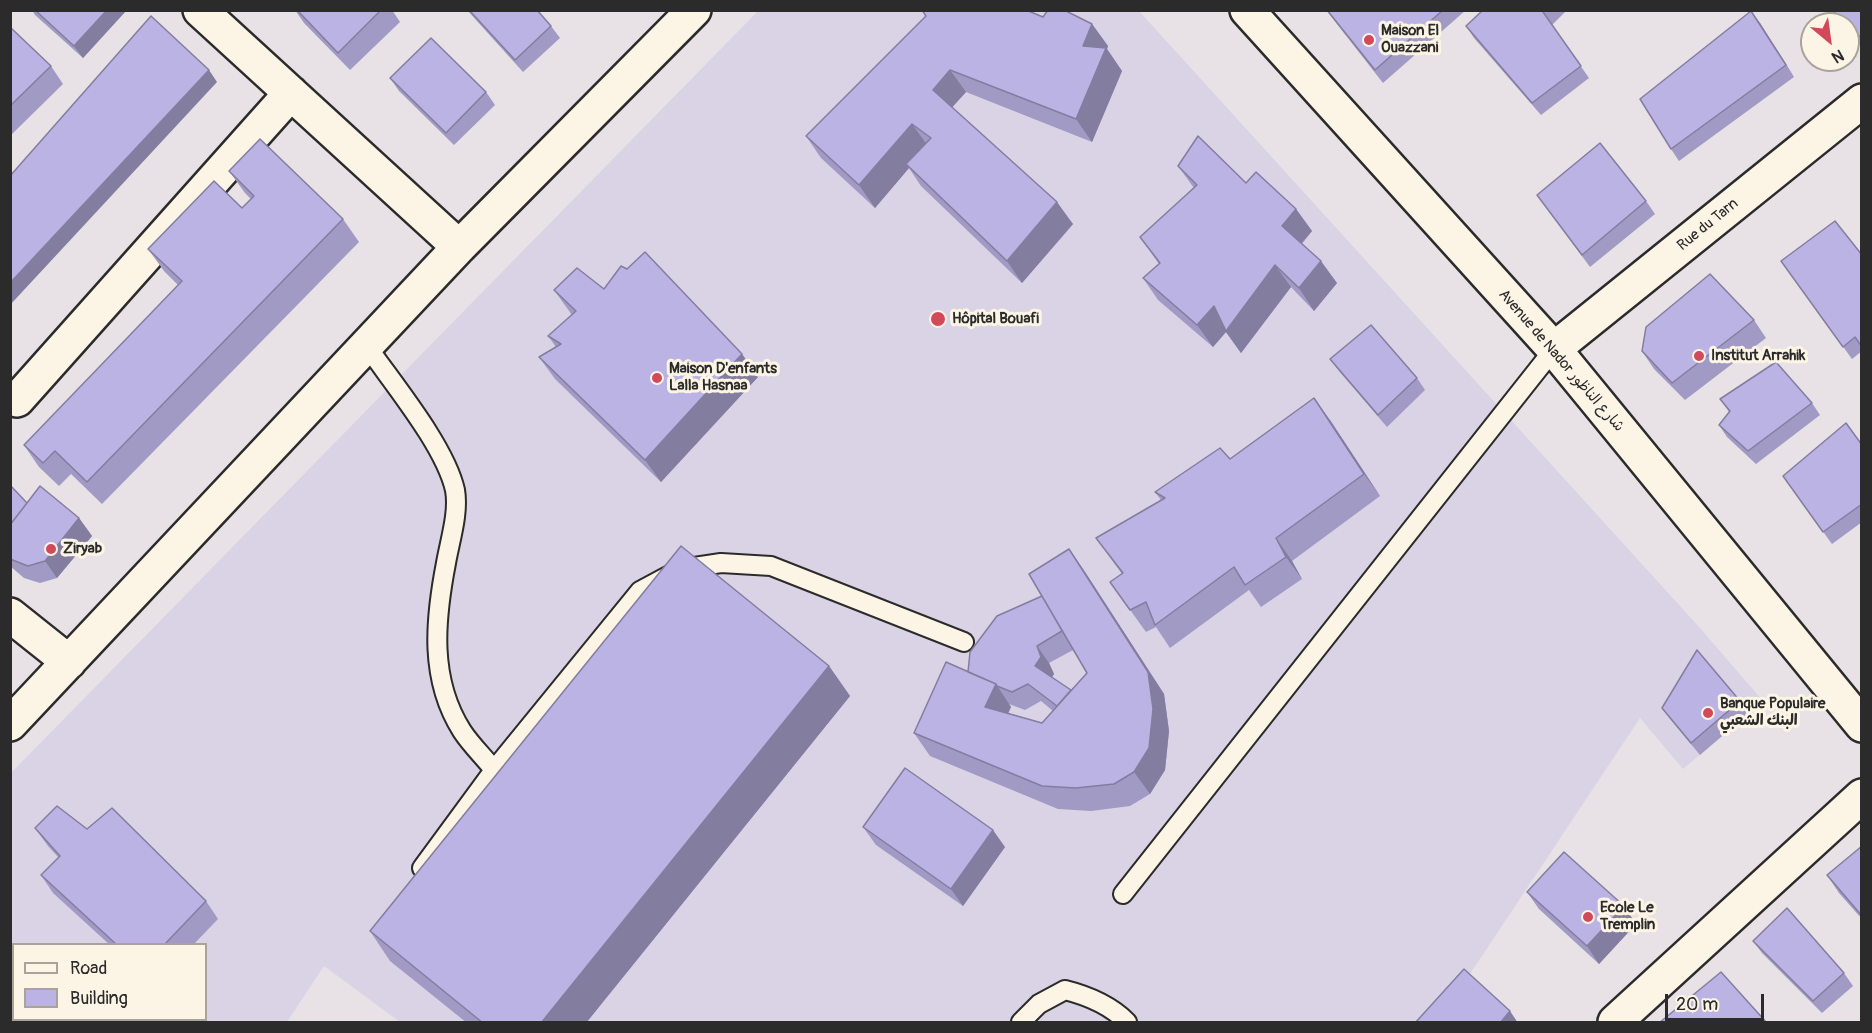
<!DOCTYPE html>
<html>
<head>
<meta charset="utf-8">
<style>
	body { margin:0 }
	#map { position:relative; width:1872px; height:1033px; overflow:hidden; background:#e8e1e5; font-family:Pangolin,sans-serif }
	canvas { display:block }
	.frame { position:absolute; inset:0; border:12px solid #2b2b2b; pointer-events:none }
	.legend { position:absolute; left:12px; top:943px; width:195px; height:78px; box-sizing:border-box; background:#fcf5e5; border:2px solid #a8a49b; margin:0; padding:8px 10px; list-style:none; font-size:18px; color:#2b2b2b }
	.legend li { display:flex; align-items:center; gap:12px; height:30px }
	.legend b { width:30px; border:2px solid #a8a49b }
	.north { position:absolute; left:1800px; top:12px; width:60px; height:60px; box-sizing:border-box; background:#fcf5e5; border:2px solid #a8a49b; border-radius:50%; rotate:151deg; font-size:16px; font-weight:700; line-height:24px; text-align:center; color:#2b2b2b }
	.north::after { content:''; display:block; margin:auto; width:21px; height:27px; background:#d1495b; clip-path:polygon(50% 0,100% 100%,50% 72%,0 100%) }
	.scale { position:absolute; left:1665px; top:994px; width:99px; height:27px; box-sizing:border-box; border:3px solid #2b2b2b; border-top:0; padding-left:8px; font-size:18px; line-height:21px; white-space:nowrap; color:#2b2b2b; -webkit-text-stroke:4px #fcf5e5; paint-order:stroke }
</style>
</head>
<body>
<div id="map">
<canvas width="1872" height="1033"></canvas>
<div class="frame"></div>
<ul class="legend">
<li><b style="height:8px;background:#fcf5e5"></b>Road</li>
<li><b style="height:16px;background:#bbb3e4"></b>Building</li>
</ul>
<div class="north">N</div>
<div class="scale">20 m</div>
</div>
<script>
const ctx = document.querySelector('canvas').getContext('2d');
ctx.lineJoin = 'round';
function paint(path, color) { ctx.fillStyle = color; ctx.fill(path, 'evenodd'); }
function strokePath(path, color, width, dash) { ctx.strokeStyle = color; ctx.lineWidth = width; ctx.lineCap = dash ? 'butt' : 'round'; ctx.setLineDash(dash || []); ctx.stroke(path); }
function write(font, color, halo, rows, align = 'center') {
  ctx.font = font + ' Pangolin,"Playpen Sans Arabic",sans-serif'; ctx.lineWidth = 6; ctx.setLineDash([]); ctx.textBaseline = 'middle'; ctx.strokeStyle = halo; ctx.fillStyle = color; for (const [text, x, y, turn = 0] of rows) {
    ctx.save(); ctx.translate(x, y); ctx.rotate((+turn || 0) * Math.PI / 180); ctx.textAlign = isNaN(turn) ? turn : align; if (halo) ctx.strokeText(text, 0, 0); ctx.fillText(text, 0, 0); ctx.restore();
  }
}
const built = new Path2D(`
	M759,10l380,1 561,617 63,73 -80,68 -43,-51 -202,304h-1038l-76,-56 -37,56h-276l-1,-248zM14,944h192v76h-192z`);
const lane = new Path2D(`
	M367,346c27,39 78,100 88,144 4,23 -5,50 -9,73 -11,57 -17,116 16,168 9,14 22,26 32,39
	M422,868l72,-98 146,-179 41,-22 40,-6 50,3 193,76
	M1123,894l431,-545
	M1021,1022l18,-18 26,-14c24,6 45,15 62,32`);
const street = new Path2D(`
	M200,10l259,237
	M1247,10l307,339 308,376
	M1554,349l308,-248
	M17,400l274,-307
	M10,615l59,47
	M10,724l449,-477 235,-237
	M1615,1022l247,-226`);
const wall = new Path2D(`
	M32,10h92l1,2 -42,46 -48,-43z
	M295,10h97l8,12 -50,48 -46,-47z
	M467,10h70l14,16 9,12 -37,34z
	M1326,10h140l-83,73z
	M1483,10h84l-15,15 37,53 -48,37 -67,-77 -8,-12z
	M1831,10h31v37l-14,-16v-7h-6z
	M1043,17l49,7 16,22 -1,3 15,22 -30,71 -126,-50 -14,15 121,117 -51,59 -101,-97 -12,-18 -34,40 -54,-50 -15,-22z
	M1760,23l34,54 -115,84 -8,-12z
	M10,27l41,39 12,18 -53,52z
	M390,78l96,14 9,13 -41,40 -55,-54z
	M1178,166l68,17 50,26 16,22 -10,13 35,39 -23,28 -23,-24 -50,66 -15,-21 -13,15 -55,-47 -15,-22 16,-14 -19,-27 54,-49z
	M229,171l114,48 16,23 -257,262 -31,-30 -12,12 -20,-19 -15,-22 154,-160 -14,-14 -16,-22 94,-41 9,-9 -6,-6z
	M1537,195l109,6 9,13 -65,53z
	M1862,255v96l-10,8 -71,-98z
	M604,289l138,65 16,23 -97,105 -106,-103 -16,-22 17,-10 -8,-11 24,-21 -18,-25z
	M1754,320l12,18 -81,62 -31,-31 -12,-18z
	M1330,359l87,19 8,12 -38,37 -48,-56z
	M1720,399l92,4 8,12 -64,49 -29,-27 -8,-12 10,-13z
	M1330,420l50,76 -88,65 10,18 -41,28 -12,-17 -79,58 -14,-21 -10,5 -36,-50 12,-8 -26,-36 65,-38 -6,-8 75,-33z
	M1862,445v77l-30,22 -49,-68z
	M10,485l17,18 52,15 13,18 -35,42 -17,5 -16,-5 -14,-12z
	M1069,549l16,23 79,122 5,37 -4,39 -15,24 -20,12 -39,5 -33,-2 -128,-53 -16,-23 54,-61 74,-76zM1073,650l14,23 -16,17 -19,-13 2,-3 -5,-11zM1041,701l12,10 -11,12 -34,-10 3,-6 -2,-3 16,6z
	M829,666l21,30 -264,327h-119l-77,-62 -20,-30z
	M1740,701l9,12 -49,42 -29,-35 -9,-12z
	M863,827l142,20 -42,59 -87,-61z
	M35,828l52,1 119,72 12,18 -25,26h-83l-57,-52 -12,-18 18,-17 -11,-12z
	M1862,846v73l-23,-26 -12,-18z
	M1527,892l109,32 -37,40 -60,-55z
	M1753,941l91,32 9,13 -31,27 -60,-60z`);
const shadedWall = new Path2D(`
	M107,10h17l1,2 -42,46 -9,-12z
	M1751,11l9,12 34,54 -8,-12z
	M1092,24l16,22 -1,3 15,22 -30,71 -16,-23 7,-73z
	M209,70l8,12 -207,223v-22z
	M950,70l16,22 -18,20 -15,-22z
	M912,124l16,22 -22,18 3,4 -34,40 -16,-23z
	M1057,202l16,22 -51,59 -15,-22z
	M1296,209l16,22 -15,17 -15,-22z
	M1321,261l16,22 -23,28 -15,-23z
	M1275,265l16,22 -50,66 -15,-21 -13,15 -16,-22 17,-19z
	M742,354l16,23 -97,105 -16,-22z
	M1314,398l16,22 50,76 -16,-22z
	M79,518l13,18 -35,42 -12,-17z
	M1276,538l16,23 10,18 -16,-22z
	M1069,549l16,23 79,122 5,37 -4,39 -15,24 -16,-22z
	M1037,646l12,17 5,11 -6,9 -13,-17z
	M829,666l21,30 -264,327h-45z
	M996,684l15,23 -10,22 -16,-22z
	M993,830l12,17 -42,59 -12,-17z
	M1624,906l12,18 -37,40 -12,-18z
	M1510,1011l8,12h-18z`);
const building = new Path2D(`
	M35,10h72l-33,36z
	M297,10h84l-43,43z
	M469,10h68l14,16 -36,34z
	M922,10h104l17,7 5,-7h16l28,14 -9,22 23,2 -30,71 -126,-49 -17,20 124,112 -50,59 -101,-97 25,-26 -19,-14 -53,61 -53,-49 120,-120z
	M1327,10h116l-68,60z
	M1483,10h62l-2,2 38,54 -49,37 -66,-77z
	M1833,10h29v24l-6,5 -8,-10v-5h-4z
	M1751,11l35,54 -115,84 -31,-50z
	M151,16l58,54 -199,213v-107z
	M10,27l41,39 -41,40z
	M431,38l55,54 -40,41 -56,-55z
	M1198,136l48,47 10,-11 40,37 -14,17 39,35 -22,27 -24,-23 -49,66 -12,-25 -17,19 -54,-47 17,-15 -20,-26 57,-52 -19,-19z
	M260,139l83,80 -256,263 -32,-31 -12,12 -19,-18 158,-164 -34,-32 66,-68 28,27 12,-12 -25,-25z
	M1600,143l46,58 -64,54 -45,-60z
	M1835,221l27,34v92l-7,-10 -12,10 -62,-86z
	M645,252l97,102 -97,106 -106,-103 22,-13 -13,-8 28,-25 -22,-21 23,-22 27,21 17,-23 6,3z
	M1710,274l44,46 -82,63 -30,-32 4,-24z
	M1371,325l46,53 -39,37 -48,-56z
	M1776,362l36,41 -64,48 -29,-26 11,-14 -10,-12z
	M1314,398l50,76 -88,64 10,19 -41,28 -11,-18 -79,58 -9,-23 -16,8 -20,-28 13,-9 -27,-35 69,-40 -10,-6 65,-44 10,11z
	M1846,423l16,22v59l-39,28 -40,-56z
	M10,485l17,18 -17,22z
	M40,486l39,32 -34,43 -17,5 -18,-7v-34z
	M681,546l148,120 -288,357h-58l-113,-92z
	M1069,549l79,123 5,37 -4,39 -15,24 -20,12 -38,4 -34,-2 -128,-53 32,-71 50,22 -11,23 57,16 45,-50 -58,-99z
	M1042,596l20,35 -25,15 4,11 -6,9 36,24 -14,16 -29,-22 -16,8 -15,-6 -1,-2 -28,-12 2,-20 27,-36z
	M1697,650l43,51 -49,42 -29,-35z
	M905,768l88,62 -42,59 -88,-62z
	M57,806l30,23 25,-21 94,93 -42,44h-47l-76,-70 19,-19 -25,-28z
	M1862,846v70l-35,-41z
	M1564,852l60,54 -37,40 -60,-54z
	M1787,908l57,65 -31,28 -60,-60z
	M1464,969l46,42 -10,12h-85z
	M1721,972l46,51h-108z`);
const markers = [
	[1369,40,6,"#d1495b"],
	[938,319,8,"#d1495b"],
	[1699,356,6,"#d1495b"],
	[657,378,6,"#d1495b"],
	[51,549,6,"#d1495b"],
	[1708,713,6,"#d1495b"],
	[1588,917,6,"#d1495b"]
];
const poiNames = [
	["Maison El",1381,31],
	["Ouazzani",1381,48],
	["Hôpital Bouafi",952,319],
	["Institut Arrahik",1711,356],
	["Maison D'enfants",669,369],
	["Lalla Hasnaa",669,386],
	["Ziryab",63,549],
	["Banque Populaire",1720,704],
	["البنك الشعبي",1720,721],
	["Ecole Le",1600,908],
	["Tremplin",1600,925]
];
const streetNames = [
	["Rue du Tarn",1708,225,-39],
	["Avenue de Nador شارع الناظور",1561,361,49]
];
paint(built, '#dad3e5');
strokePath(lane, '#2b2b2b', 22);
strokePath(street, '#2b2b2b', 38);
strokePath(lane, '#fcf5e5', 18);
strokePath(street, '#fcf5e5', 33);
paint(wall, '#a19ac4');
paint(shadedWall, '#837da0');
paint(building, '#bbb3e4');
strokePath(building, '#837da0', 1.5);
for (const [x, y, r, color] of markers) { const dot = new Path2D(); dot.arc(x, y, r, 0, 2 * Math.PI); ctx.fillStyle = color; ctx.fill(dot); strokePath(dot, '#fcf5e5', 2); }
write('bold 15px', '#2b2b2b', '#fcf5e5', poiNames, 'left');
write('15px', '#2b2b2b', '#fcf5e5', streetNames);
</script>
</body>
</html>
